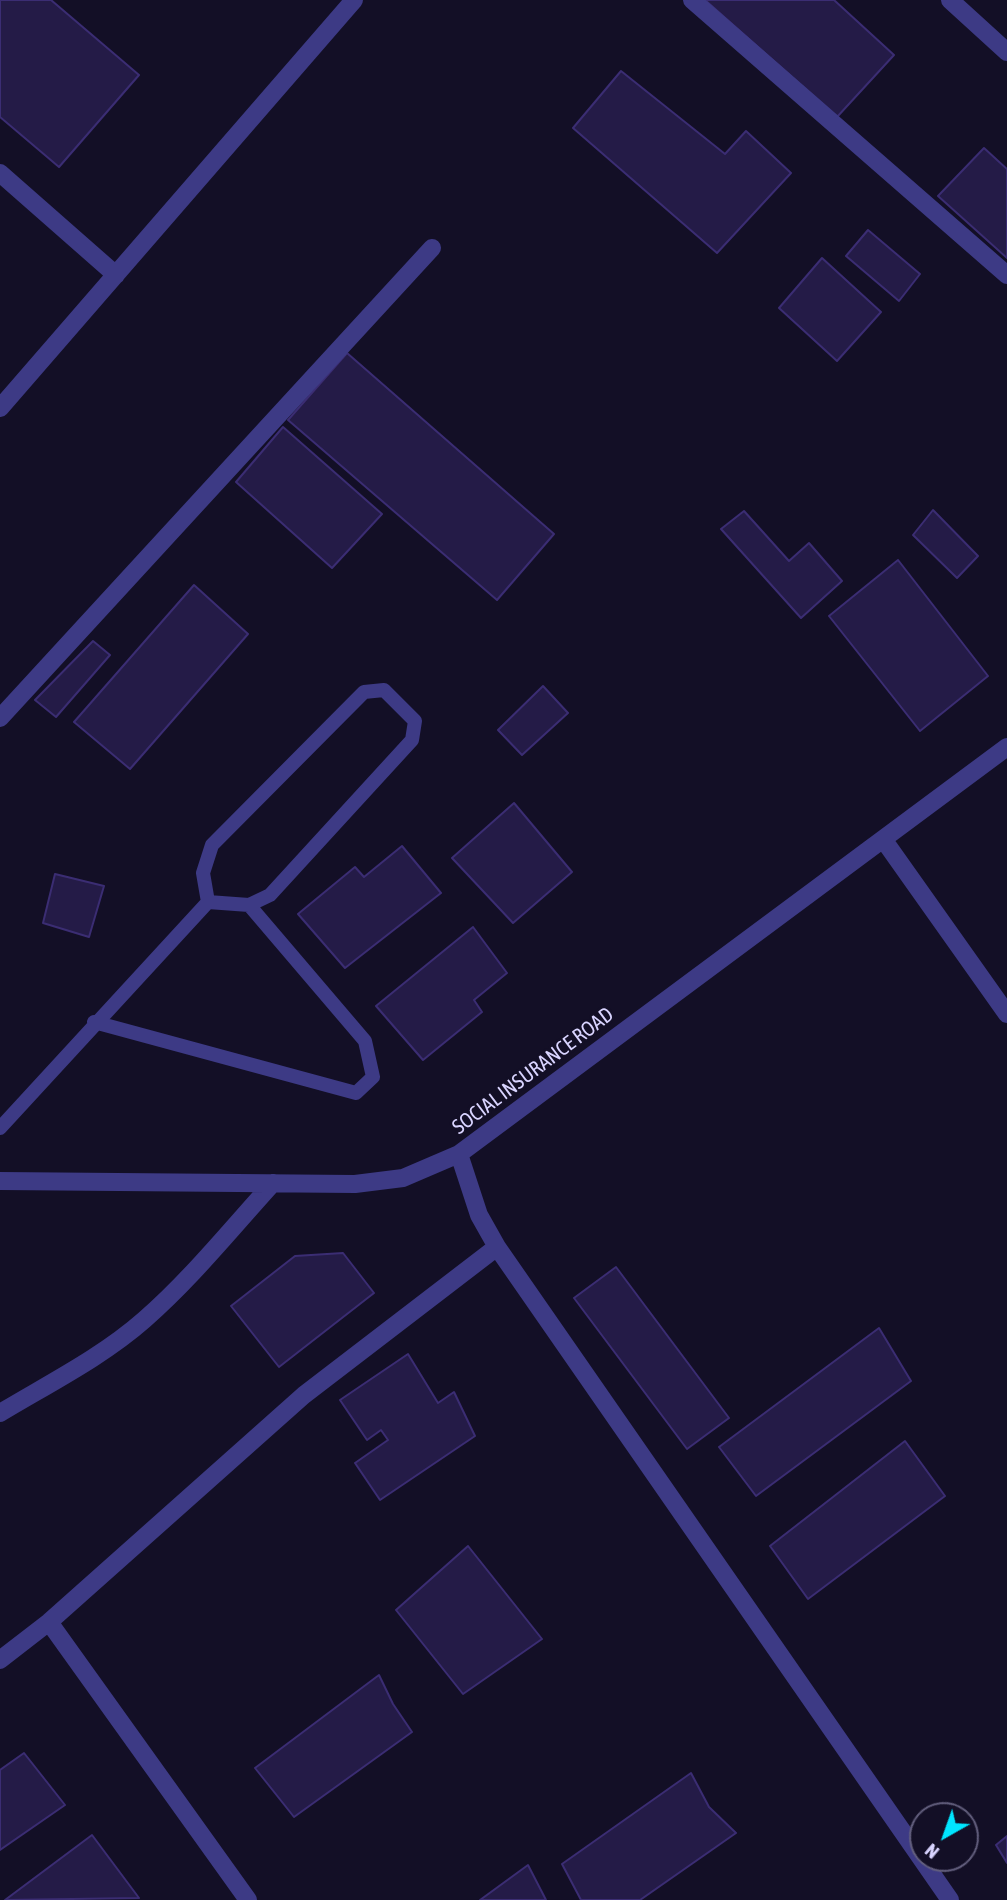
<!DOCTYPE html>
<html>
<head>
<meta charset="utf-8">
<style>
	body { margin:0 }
	#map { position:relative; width:1007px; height:1900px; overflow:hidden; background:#130f26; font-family:"Asap Condensed",sans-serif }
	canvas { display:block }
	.north { position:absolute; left:909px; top:1802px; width:70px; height:70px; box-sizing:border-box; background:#130f26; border:2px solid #625e7d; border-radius:50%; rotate:220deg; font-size:19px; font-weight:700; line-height:28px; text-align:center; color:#d9d4ff }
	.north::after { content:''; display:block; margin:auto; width:24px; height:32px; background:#00e5ff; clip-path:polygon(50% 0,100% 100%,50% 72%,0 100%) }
</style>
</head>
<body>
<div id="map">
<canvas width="1007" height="1900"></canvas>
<div class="north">N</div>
</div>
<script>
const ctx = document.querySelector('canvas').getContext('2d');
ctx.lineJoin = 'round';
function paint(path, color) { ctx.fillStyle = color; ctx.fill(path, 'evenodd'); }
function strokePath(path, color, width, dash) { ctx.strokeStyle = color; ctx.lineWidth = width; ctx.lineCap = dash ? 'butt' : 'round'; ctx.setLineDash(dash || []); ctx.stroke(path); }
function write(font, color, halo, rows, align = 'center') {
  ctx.font = font + ' "Asap Condensed",sans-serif'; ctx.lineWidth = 5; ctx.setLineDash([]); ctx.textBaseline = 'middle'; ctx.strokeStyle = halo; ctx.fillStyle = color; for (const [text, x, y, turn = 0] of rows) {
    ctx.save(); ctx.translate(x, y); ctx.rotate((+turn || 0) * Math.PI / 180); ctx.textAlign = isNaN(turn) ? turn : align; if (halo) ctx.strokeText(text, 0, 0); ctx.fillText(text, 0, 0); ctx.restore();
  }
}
const building = new Path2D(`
	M0,0h51l88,75 -80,92 -59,-50z
	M705,0h129l60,55 -57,62z
	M621,71l104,83 21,-23 45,42 -74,80 -144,-125z
	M984,148l23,21v89l-69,-62z
	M868,230l52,44 -21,27 -53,-45z
	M822,258l59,54 -44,49 -58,-53z
	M347,353l207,181 -57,66 -209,-180z
	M283,427l99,87 -50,54 -96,-86z
	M933,510l45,46 -21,22 -44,-43z
	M744,511l45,50 20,-18 33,38 -41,37 -80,-89z
	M898,560l90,116 -68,55 -91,-115z
	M194,585l54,49 -118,135 -56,-47z
	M93,641l17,14 -54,62 -21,-17z
	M543,686l25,27 -46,42 -24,-25z
	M514,803l58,69 -59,51 -61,-65z
	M402,846l39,47 -96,75 -47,-54 57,-47 9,10z
	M55,874l49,12 -15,51 -46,-14z
	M473,927l34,46 -33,27 8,12 -59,48 -47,-54z
	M343,1253l31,40 -95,74 -48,-61 64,-50z
	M616,1267l113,151 -42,31 -113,-151z
	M879,1328l32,53 -155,115 -37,-49z
	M408,1354l30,49 16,-11 21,44 -95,64 -25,-37 33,-23 -7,-10 -14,10 -27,-40z
	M905,1441l40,55 -137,103 -38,-53z
	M468,1546l74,93 -79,55 -67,-84z
	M379,1675l14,29 19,28 -118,85 -39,-49z
	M24,1753l41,52 -65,45v-80z
	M691,1773l18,34 27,26 -96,67h-59l-19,-36z
	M92,1835l47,63 -134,2z
	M1007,1836v27l-11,-18z
	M528,1865l18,35h-66z`);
const lane = new Path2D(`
	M94,1022l262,71 17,-16 -8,-36 -116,-136
	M0,1128l208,-226 -5,-29 9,-28 152,-153 20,-2 31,31 -3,19 -142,155 -21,10 -41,-3`);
const street = new Path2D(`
	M692,0l315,275
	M950,0l57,52
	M0,173l116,102
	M0,408l354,-408
	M0,718l432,-470
	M883,839l124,175
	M459,1154l20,61 18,32 453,653
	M0,1181l355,3 48,-6 56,-24 548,-407
	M0,1413c48,-29 102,-56 144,-93 47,-41 87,-91 129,-137
	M49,1622l199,278
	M0,1660l49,-38 255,-227 193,-148`);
const streetNames = [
	["SOCIAL INSURANCE ROAD",533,1071,-37]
];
paint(building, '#241b47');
strokePath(building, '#3b2d73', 2);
strokePath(lane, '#3d3a85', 14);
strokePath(street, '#3d3a85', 18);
write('21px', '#d9d4ff', '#130f26', streetNames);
</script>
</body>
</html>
